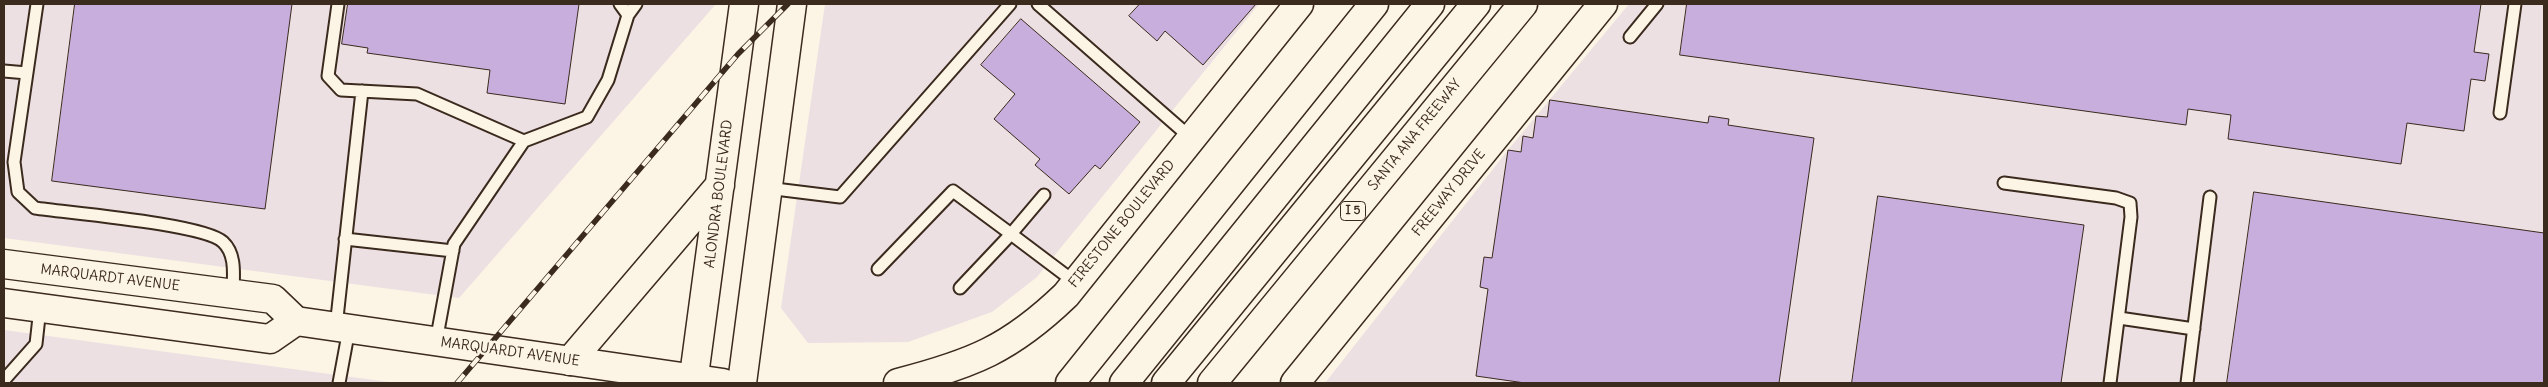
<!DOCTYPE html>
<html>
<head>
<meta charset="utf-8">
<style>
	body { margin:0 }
	#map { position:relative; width:2548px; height:387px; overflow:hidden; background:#fcf5e5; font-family:Delius,sans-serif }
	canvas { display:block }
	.frame { position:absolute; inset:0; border:5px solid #3b2a1e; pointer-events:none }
</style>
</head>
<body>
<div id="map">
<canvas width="2548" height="387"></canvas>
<div class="frame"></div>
</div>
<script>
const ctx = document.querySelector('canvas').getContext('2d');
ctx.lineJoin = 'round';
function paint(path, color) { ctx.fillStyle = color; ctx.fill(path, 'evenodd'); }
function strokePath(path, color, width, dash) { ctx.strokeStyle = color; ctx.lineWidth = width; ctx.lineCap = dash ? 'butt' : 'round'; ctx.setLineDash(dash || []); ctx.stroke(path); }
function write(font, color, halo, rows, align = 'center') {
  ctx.font = font + ' Delius,sans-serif'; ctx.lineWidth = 5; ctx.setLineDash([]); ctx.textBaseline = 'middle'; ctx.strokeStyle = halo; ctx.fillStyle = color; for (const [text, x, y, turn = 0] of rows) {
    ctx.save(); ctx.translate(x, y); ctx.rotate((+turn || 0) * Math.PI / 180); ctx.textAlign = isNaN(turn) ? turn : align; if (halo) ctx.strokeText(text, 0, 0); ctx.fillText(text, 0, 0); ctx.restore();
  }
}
const built = new Path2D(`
	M4,4h712l-257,294 -455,-60z
	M825,4h434l-222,273 -45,35 -84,30 -100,1 -27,-35z
	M1629,4h915v379h-1219l183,-233z
	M4,330l392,53h-392z`);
const building = new Path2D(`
	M75,4h217l-27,205 -213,-28z
	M348,4h231l-14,100 -78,-11 3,-23 -123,-17 1,-5 -26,-4z
	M1140,4h116l-53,61 -38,-34 -8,10 -28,-25z
	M1687,4h794l-7,48 15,2 -4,27 -14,-2 -7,52 -57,-8 -6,41 -173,-25 3,-24 -43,-6 -2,16 -506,-70z
	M1021,19l119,103 -40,47 -5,-4 -26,29 -34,-29 5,-6 -46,-40 21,-25 -34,-29z
	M1550,100l158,23 1,-7 20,3 -1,6 86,13 -35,245h-254l-49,-7 12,-87 -8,-2 4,-30 8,1 16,-108 13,2 2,-16 10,2 3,-22 11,1z
	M2254,192l290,41v150h-317z
	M1878,196l206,29 -23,158h-209z`);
const lane = new Path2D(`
	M37,4l-23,158 4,30 17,16c34,5 169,16 188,34 14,13 10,35 10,51
	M338,4l-10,72 13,14 76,4 107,47
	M620,4l8,11
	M1038,4l153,134
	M1630,37l27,-33
	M4,71l23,2
	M2500,113l15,-109
	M2004,183l112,15 14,5 1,14 -21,166
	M767,188l73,9 170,-193
	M345,239l108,12
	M878,269l75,-78 58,43 33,-39
	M960,288l51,-54 65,49
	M2119,318l75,11
	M336,327l26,-236
	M436,342l18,-98 70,-103 63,-24 21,-37 20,-65 8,-11
	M4,380l32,-36 4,-36
	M339,383l10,-54
	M2187,383l23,-186`);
const secondary = new Path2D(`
	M4,264l269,35 23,22 427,62
	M4,303l266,36 26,-18
	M898,383c74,-19 112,-34 168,-88l233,-291
	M1295,383l308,-379`);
const primary = new Path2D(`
	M570,361l150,-176
	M693,383l51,-379
	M742,383l50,-379`);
const highway = new Path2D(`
	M1070,383l304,-379
	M1124,383l306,-379
	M1166,383l310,-379
	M1212,383l311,-379`);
const rail = new Path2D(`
	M457,383l281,-329 50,-50`);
const shields = [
	[1353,211,25]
];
const shieldNames = [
	["I 5",1353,211]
];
const streetNames = [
	["SANTA ANA FREEWAY",1415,135,-51],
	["FREEWAY DRIVE",1449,193,-51],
	["ALONDRA BOULEVARD",719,194,-83],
	["FIRESTONE BOULEVARD",1122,224,-51],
	["MARQUARDT AVENUE",110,278,7],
	["MARQUARDT AVENUE",510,352,8]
];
paint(built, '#ece0e2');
paint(building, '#c8aedc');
strokePath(building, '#3b2a1e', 1);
strokePath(lane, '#3b2a1e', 15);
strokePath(secondary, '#3b2a1e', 31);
strokePath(primary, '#3b2a1e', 31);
strokePath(highway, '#3b2a1e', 31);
strokePath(lane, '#fcf5e5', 11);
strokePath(secondary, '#fcf5e5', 28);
strokePath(primary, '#fcf5e5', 28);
strokePath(highway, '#fcf5e5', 28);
strokePath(rail, '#3b2a1e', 5.5);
strokePath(rail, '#fcf5e5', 4, [11]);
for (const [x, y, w] of shields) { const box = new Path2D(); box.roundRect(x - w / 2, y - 9.5, w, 19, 4); ctx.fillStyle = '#fcf5e5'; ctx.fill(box); strokePath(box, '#3b2a1e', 1); }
write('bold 12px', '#3b2a1e', null, shieldNames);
write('14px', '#3b2a1e', '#fcf5e5', streetNames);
</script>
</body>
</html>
